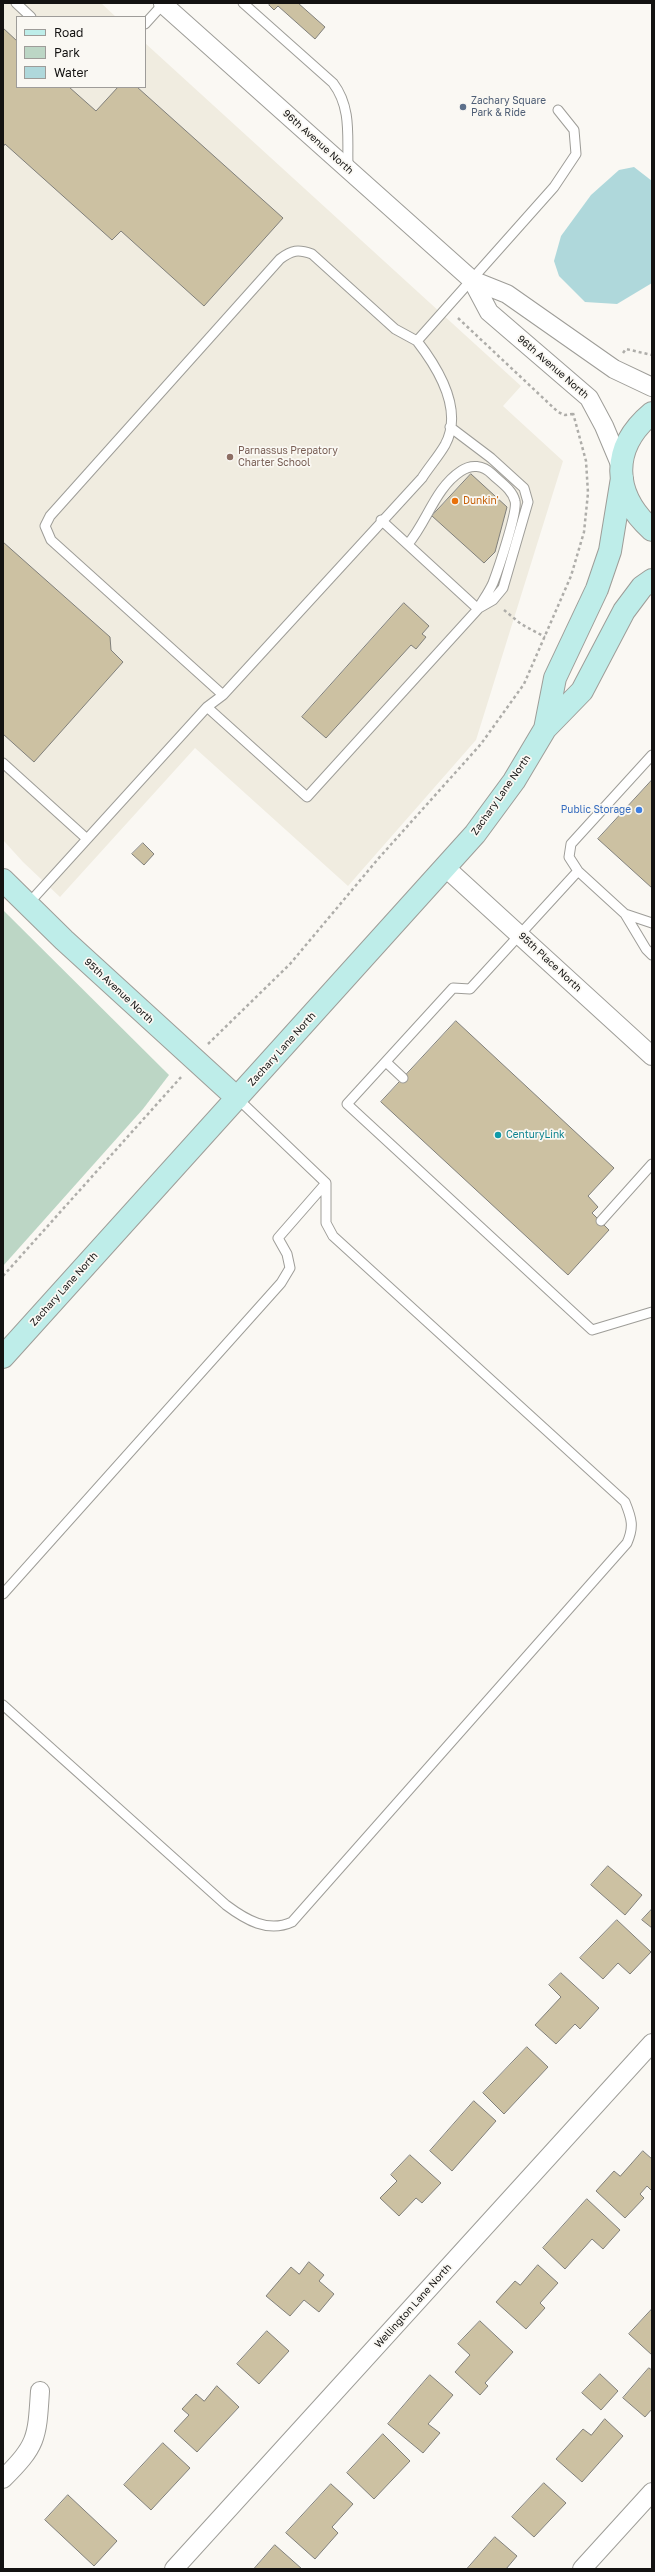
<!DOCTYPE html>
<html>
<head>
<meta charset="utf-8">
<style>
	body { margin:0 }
	#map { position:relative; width:655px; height:2572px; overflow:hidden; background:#faf8f3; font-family:"Golos Text",sans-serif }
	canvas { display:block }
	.frame { position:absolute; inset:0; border:4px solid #131211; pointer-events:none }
	.legend { position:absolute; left:16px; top:16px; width:130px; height:72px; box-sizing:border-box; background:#faf8f3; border:1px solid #9e9c99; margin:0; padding:5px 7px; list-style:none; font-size:12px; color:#131211 }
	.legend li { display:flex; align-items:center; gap:8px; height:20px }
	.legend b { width:20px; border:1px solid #9e9c99 }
</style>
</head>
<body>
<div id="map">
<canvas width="655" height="2572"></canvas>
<div class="frame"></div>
<ul class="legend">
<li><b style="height:5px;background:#beede9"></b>Road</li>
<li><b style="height:11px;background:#bcd6c5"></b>Park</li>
<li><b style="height:11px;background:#afd8db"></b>Water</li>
</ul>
</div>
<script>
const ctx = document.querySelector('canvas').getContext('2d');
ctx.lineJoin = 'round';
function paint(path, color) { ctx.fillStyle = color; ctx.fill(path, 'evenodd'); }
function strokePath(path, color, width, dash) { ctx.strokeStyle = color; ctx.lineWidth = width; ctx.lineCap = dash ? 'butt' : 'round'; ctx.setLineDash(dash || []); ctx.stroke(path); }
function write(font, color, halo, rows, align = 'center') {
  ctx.font = font + ' "Golos Text",sans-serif'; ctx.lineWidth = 3.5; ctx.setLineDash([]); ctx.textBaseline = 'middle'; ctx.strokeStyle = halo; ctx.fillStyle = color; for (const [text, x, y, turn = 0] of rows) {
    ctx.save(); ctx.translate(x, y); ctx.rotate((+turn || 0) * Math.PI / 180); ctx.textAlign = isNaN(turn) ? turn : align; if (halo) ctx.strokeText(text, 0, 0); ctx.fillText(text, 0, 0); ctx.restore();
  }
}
const built = new Path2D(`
	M3,3h98l15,14h-99v70h128v-44l376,343 -18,20 60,55 -87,279 -128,146 -153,-138 -135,149 -37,-35 -20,-22z`);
const green = new Path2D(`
	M3,910l166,165 -26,34 -140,157z`);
const water = new Path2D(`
	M634,167l18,14v102l-35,21 -32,-2 -26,-26 -5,-15 7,-25 30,-41 28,-25z`);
const building = new Path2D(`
	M271,3h27l27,24 -10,12 -37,-33 -4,4 -5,-5z
	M3,28l14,13v46h52l27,24 22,-24h19l146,131 -79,88 -83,-75 -9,9 -107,-96 -2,3z
	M471,474l36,33 -12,45 -11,11 -52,-47z
	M3,542l107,95 1,13 12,12 -89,100 -31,-28z
	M404,603l25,23 -7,8 4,3 -10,12 -5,-4 -85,93 -24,-21z
	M652,780v108l-54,-49z
	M143,843l11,11 -10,11 -12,-11z
	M456,1021l158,147 -26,28 10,11 -6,6 17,17 -41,45 -187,-173z
	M608,1866l34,29 -17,20 -34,-30z
	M652,1909v19l-10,-8z
	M617,1920l34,32 -21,22 -12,-11 -15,16 -23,-21z
	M561,1973l38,35 -19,21 -5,-5 -19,20 -21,-19 26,-28 -12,-12z
	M527,2047l21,20 -44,47 -21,-21z
	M474,2101l22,20 -44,50 -22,-20z
	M643,2151l9,8v32l-5,-5 -7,8 4,4 -19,20 -29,-27 18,-20 6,5z
	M410,2155l31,28 -19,20 -6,-5 -17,18 -19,-18 17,-17 -6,-6z
	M587,2199l33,31 -17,19 -11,-10 -27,30 -22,-21z
	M309,2262l15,13 -5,6 15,13 -15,18 -15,-12 -14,16 -24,-20 25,-29 8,7z
	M538,2265l20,18 -18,20 5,5 -19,21 -30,-27 19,-21 5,4z
	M652,2309v46l-23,-21z
	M480,2321l33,31 -28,31 3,3 -8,9 -25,-23 15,-17 -12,-11z
	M267,2331l22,20 -30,33 -22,-20z
	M649,2368l3,2v39l-7,8 -22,-19z
	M600,2374l18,17 -17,19 -19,-17z
	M430,2375l23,20 -25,29 12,9 -17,20 -35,-29z
	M217,2386l22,21 -42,45 -23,-21 15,-16 -7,-6 14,-15 8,7z
	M605,2419l18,17 -41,46 -26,-23 27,-30 8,6z
	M383,2434l27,27 -36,38 -27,-26z
	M163,2443l27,25 -39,42 -27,-25z
	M544,2483l22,20 -32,34 -22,-20z
	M331,2484l22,20 -21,23 6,6 -23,26 -29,-26z
	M68,2495l49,46 -23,25 -49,-46z
	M495,2537l22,19 -11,13h-39z
	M275,2545l27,24h-48z`);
const path = new Path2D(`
	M458,318l100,94 7,3 8,-1
	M623,353l3,-4 26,6
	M504,610l17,14 24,13
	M208,1044l82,-80 88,-105 103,-115 43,-60 47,-108 13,-44 4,-39 -2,-32 -13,-48
	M3,1276l179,-200`);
const lane = new Path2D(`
	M16,3l15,14
	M243,3l90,80c19,25 14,54 15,85
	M145,24l19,-21
	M450,427l41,31 33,30 4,14 -25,86 -10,12 -14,8
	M381,520l97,89
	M223,695l-172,-155 -6,-14 5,-10 230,-257c12,-9 18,-10 32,-5l83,75 22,12
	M207,707l100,90 171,-188c5,-9 11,-17 15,-26 5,-13 25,-72 22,-82 -3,-12 -15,-19 -23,-27 -9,-9 -21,-10 -31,-3 -26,17 -34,51 -53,73
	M652,755l-81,89 -2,13 9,14 47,43 21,35 6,6
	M3,763l84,76
	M578,871l-108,118 -17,-1 -106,116 245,226 60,-18
	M28,904l179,-197 16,-12 199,-217c7,-11 16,-21 23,-33 19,-35 -7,-77 -28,-104l137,-154 22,-33 -2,-24 -16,-20
	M625,914l27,9
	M386,1062l17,16
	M601,1221l51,-57
	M3,1594l278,-311 9,-15 -3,-14 -9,-16 48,-55
	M3,1705l223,200c20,15 42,28 66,17l335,-379c7,-16 5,-24 -2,-41l-292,-266 -7,-13v-40l-89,-85`);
const street = new Path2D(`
	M163,4l309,276 17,32 100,86 15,28 16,38
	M472,280l35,14 107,75 38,18
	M446,868l206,188
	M3,2479c34,-34 34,-40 37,-88
	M174,2569l478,-526
	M582,2569l70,-77`);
const secondary = new Path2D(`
	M652,413c-42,35 -40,81 0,117
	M545,729l10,-51 42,-89 13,-38 12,-73
	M3,880l61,60 173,158
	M3,1357l472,-523 39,-53 31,-52 37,-38 42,-80 18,-24 10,-7`);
const markers = [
	[463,107,4,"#5c6f8a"],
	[230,457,4,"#8d6e63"],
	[455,501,4,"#e8710a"],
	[639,810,4,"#3f7fe0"],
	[498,1135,4,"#0f9aa8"]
];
const serviceNames = [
	["Zachary Square",471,101],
	["Park & Ride",471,113]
];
const streetNames = [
	["96th Avenue North",318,142,42],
	["96th Avenue North",553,367,41],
	["Zachary Lane North",501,795,-55],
	["95th Place North",550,962,43],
	["95th Avenue North",119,991,43],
	["Zachary Lane North",282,1049,-48],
	["Zachary Lane North",64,1289,-48],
	["Wellington Lane North",413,2306,-48]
];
const educationNames = [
	["Parnassus Prepatory",238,451],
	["Charter School",238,463]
];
const foodNames = [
	["Dunkin'",463,501]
];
const shopNames = [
	["Public Storage",631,810]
];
const cultureNames = [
	["CenturyLink",506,1135]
];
paint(built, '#f0ece0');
paint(green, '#bcd6c5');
paint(water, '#afd8db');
paint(building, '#ccc1a2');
strokePath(building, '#81807b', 1);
strokePath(lane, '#9e9d98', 11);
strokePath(street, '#9e9d98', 20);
strokePath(secondary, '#9e9d98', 24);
strokePath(path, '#aeada9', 2.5, [3, 3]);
strokePath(lane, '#fff', 9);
strokePath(street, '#fff', 18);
strokePath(secondary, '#beede9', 22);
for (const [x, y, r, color] of markers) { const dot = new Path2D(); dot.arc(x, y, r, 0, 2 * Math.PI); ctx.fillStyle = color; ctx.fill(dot); strokePath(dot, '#faf8f3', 1.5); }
write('10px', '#4e5e75', '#faf8f3', serviceNames, 'left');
write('10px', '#131211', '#faf8f3', streetNames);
write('10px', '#785e54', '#faf8f3', educationNames, 'left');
write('10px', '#c56008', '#faf8f3', foodNames, 'left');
write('10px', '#366cbe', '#faf8f3', shopNames, 'right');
write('10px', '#0d838f', '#faf8f3', cultureNames, 'left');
</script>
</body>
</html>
